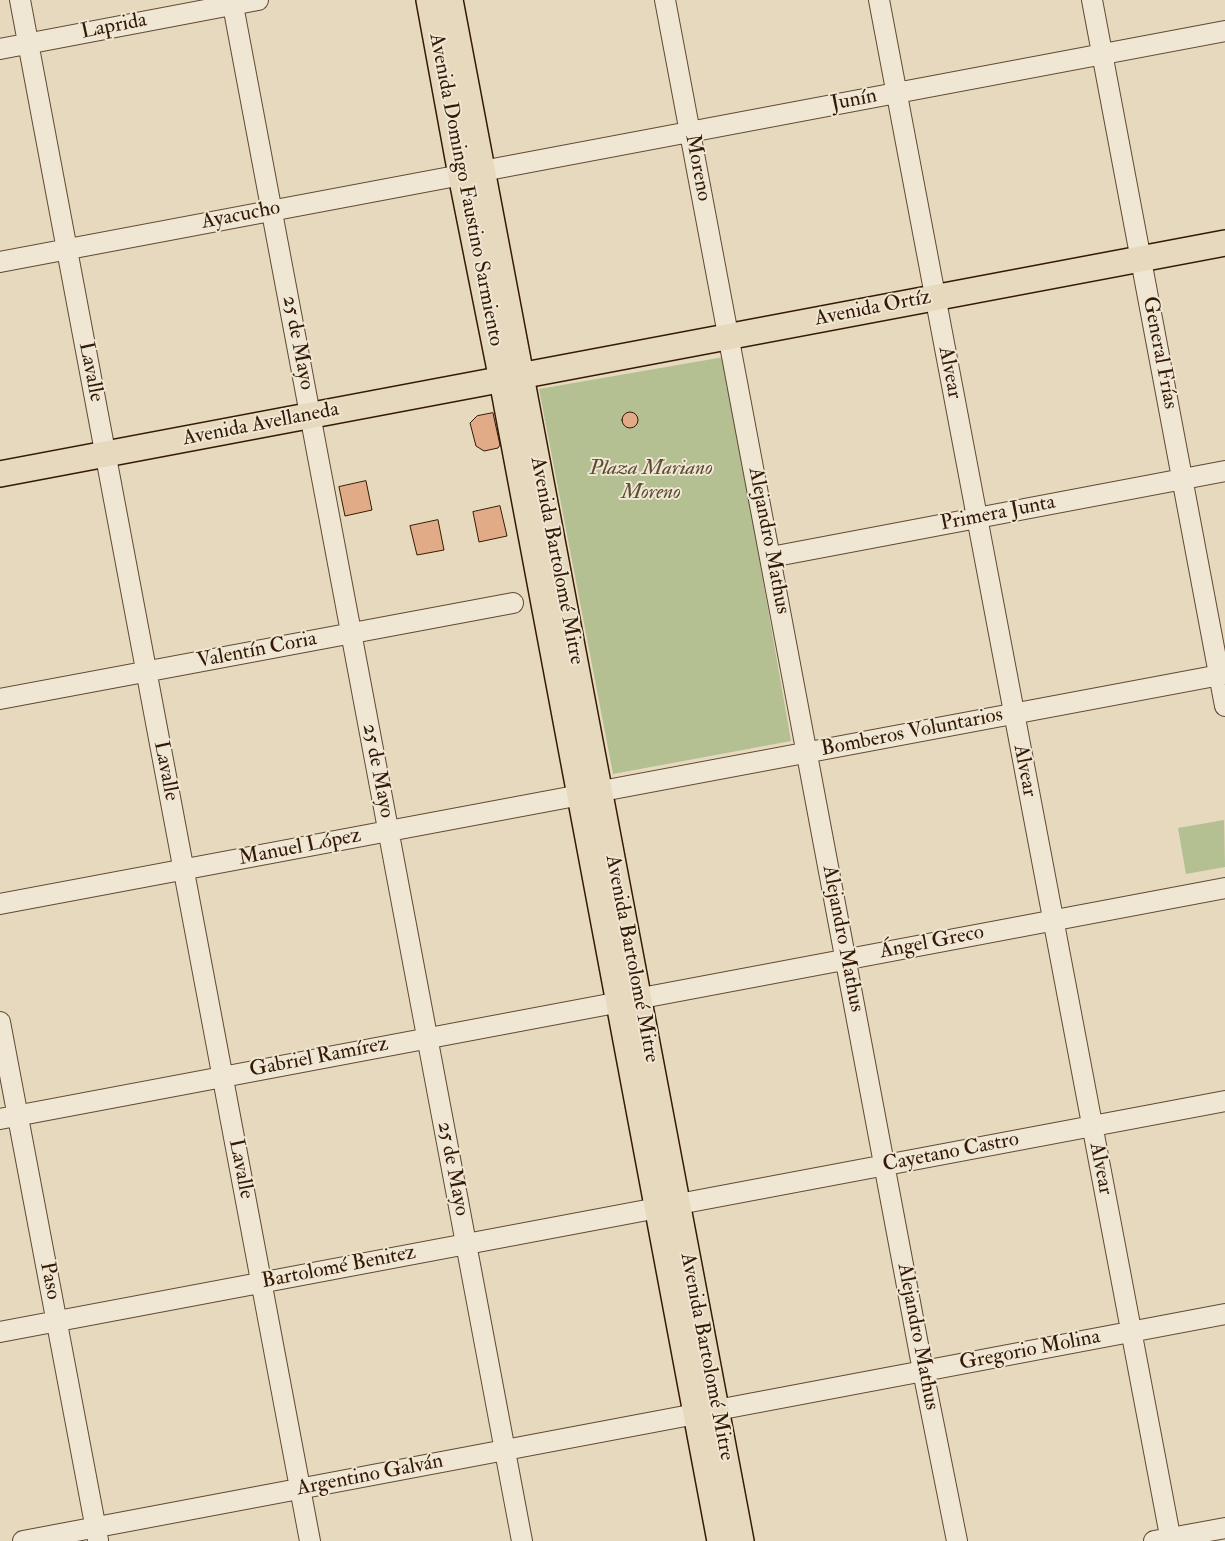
<!DOCTYPE html>
<html>
<head>
<meta charset="utf-8">
<style>
	body { margin:0 }
	canvas { display:block; background:#e7d9bd }
</style>
</head>
<body>
<canvas width="1225" height="1541"></canvas>
<script>
const ctx = document.querySelector('canvas').getContext('2d');
ctx.lineJoin = 'round';
function paint(path, color) { ctx.fillStyle = color; ctx.fill(path, 'evenodd'); }
function strokePath(path, color, width, dash) { ctx.strokeStyle = color; ctx.lineWidth = width; ctx.lineCap = dash ? 'butt' : 'round'; ctx.setLineDash(dash || []); ctx.stroke(path); }
function write(font, color, halo, rows, align = 'center') {
  ctx.font = font + ' "IM FELL Double Pica",serif'; ctx.lineWidth = 4; ctx.setLineDash([]); ctx.textBaseline = 'middle'; ctx.strokeStyle = halo; ctx.fillStyle = color; for (const [text, x, y, turn = 0] of rows) {
    ctx.save(); ctx.translate(x, y); ctx.rotate((+turn || 0) * Math.PI / 180); ctx.textAlign = isNaN(turn) ? turn : align; if (halo) ctx.strokeText(text, 0, 0); ctx.fillText(text, 0, 0); ctx.restore();
  }
}
const green = new Path2D(`
	M724,357l67,384 -178,33 -74,-385z
	M1224,820l1,47 -39,7 -8,-46z`);
const building = new Path2D(`
	M622 420a8 8 0 1 1 16 0a8 8 0 1 1-16 0Z
	M493,413l7,32 -2,3 -14,3 -8,-5 -6,-23 7,-7z
	M366,481l6,29 -27,6 -6,-29z
	M500,506l7,30 -28,6 -6,-30z
	M438,520l6,30 -27,5 -7,-29z`);
const minor = new Path2D(`
	M20,0l290,1541
	M232,0l290,1541
	M665,0l258,1371 34,170
	M879,0l292,1541
	M1092,0l133,706
	M0,49l258,-49
	M0,262l1225,-231
	M771,557l454,-86
	M0,699l513,-96
	M0,904l1225,-230
	M0,1022l98,518
	M0,1119l1225,-231
	M0,1332l1225,-231
	M23,1541l1202,-227
	M1154,1541l71,-13`);
const major = new Path2D(`
	M429,0l32,175 41,205 218,1161
	M450,0l291,1541
	M0,474l1225,-231`);
const streetNames = [
	["Laprida",114,27,-11],
	["Junín",854,101,-11],
	["Moreno",697,168,79],
	["Avenida Domingo Faustino Sarmiento",465,190,79],
	["Ayacucho",241,216,-11],
	["Avenida Ortíz",873,309,-11],
	["25 de Mayo",297,343,79],
	["General Frías",1159,353,79],
	["Lavalle",90,372,79],
	["Alvear",949,373,79],
	["Avenida Avellaneda",261,425,-11],
	["Primera Junta",998,514,-11],
	["Alejandro Mathus",768,541,79],
	["Avenida Bartolomé Mitre",556,561,79],
	["Valentín Coria",257,651,-11],
	["Bomberos Voluntarios",912,733,-11],
	["Lavalle",165,771,79],
	["25 de Mayo",377,771,79],
	["Alvear",1024,771,79],
	["Manuel López",300,848,-11],
	["Alejandro Mathus",842,939,79],
	["Ángel Greco",932,943,-11],
	["Avenida Bartolomé Mitre",631,959,79],
	["Gabriel Ramírez",319,1058,-11],
	["Cayetano Castro",951,1153,-11],
	["Lavalle",240,1169,79],
	["25 de Mayo",452,1169,79],
	["Alvear",1100,1169,79],
	["Bartolomé Benitez",339,1268,-11],
	["Paso",49,1281,79],
	["Alejandro Mathus",917,1337,79],
	["Gregorio Molina",1030,1351,-11],
	["Avenida Bartolomé Mitre",706,1357,79],
	["Argentino Galván",370,1476,-11]
];
const parkNames = [
	["Plaza Mariano",651,469],
	["Moreno",651,493]
];
paint(green, '#b4bf92');
paint(building, '#e2ab87');
strokePath(building, '#341a05', 1);
strokePath(minor, '#614a33', 22);
strokePath(major, '#341a05', 28);
strokePath(minor, '#efe6d4', 20);
strokePath(major, '#e7d9bd', 25);
write('21px', '#341a05', '#efe6d4', streetNames);
write('italic 21px', '#5a4c2f', '#efe6d4', parkNames);
</script>
</body>
</html>
